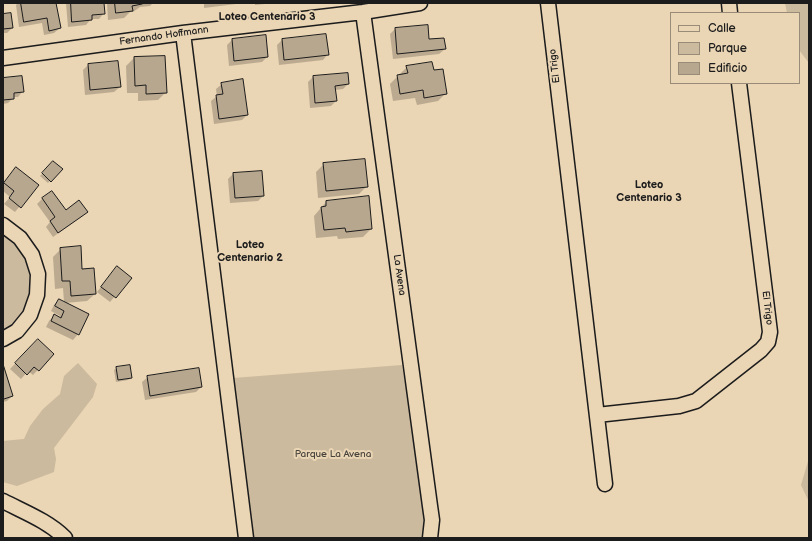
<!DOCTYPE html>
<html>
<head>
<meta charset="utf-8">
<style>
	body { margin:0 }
	#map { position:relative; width:812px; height:541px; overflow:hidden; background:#ead5b4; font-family:"Balsamiq Sans",sans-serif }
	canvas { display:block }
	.frame { position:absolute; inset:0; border:4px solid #1c1c1c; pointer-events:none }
	.legend { position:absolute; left:670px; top:12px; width:130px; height:72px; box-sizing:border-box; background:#ead5b4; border:1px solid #988b77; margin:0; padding:5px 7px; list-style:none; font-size:12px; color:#1c1c1c }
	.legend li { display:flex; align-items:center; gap:8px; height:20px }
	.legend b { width:20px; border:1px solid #988b77 }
</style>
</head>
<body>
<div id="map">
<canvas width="812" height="541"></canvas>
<div class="frame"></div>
<ul class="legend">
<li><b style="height:5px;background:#ead5b4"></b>Calle</li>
<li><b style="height:11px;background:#ccba9e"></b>Parque</li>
<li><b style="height:11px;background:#b7a78f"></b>Edificio</li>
</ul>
</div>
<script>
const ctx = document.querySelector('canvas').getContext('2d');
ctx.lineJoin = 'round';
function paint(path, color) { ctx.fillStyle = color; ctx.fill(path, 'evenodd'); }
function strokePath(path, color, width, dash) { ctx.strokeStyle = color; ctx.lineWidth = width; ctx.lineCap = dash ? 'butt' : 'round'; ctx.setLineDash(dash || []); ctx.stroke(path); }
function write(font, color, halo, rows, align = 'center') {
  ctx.font = font + ' "Balsamiq Sans",sans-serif'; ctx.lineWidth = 4; ctx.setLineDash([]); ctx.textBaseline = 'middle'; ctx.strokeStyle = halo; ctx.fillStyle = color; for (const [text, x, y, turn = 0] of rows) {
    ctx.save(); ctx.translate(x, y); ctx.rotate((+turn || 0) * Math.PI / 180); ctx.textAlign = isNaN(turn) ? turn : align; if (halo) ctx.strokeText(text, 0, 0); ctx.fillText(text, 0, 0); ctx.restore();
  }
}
const green = new Path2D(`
	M785,3h24v60l-10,-13v-37h-12z
	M3,233l18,15 10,21 2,19 -11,29 -10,10 -9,4z
	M78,363l19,21 -4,13 -39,51 2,11 -2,13 -37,14 -14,-4v-41l21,-2 6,-13 13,-17 17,-15 4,-18z
	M402,365l24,141 -2,32h-174l-17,-160z
	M809,458v44l-8,-17z`);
const shadow = new Path2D(`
	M18,3h37l5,25 -6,5 -10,2 -2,-12 -23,4 -3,-22z
	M66,3h37l1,10 -5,6h-8l-5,6 -18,2z
	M107,3h46l-3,3 -10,1 -7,5h-3l-6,6 -16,2z
	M204,3h33l-1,1 -32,4z
	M255,3h20l-20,2z
	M3,15l9,13 -5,5h-4z
	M395,29l33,11 17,9 -6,5 -46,5 -3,-25z
	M326,35l2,19 -5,6 -44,5 -2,-20 5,-5z
	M265,36l2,21 -5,5 -33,4 -2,-21 5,-5z
	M134,58l32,34 -8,8 -20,1v-8h-11l-1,-27z
	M118,62l2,25 -6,5 -29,3 -2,-25 5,-5z
	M407,67l39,26 -8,8 -21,4 -2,-7 -22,3 -3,-17z
	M347,74l1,10 -5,5 -8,1 1,11 -5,5 -21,2 -2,-26 5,-5z
	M3,79l20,12 -5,6h-5v1l-5,5 -5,1z
	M222,84l25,31 -5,5 -28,4 -3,-23 6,-5 -1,-7z
	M53,162l8,7 -13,14 -8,-7z
	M324,164l43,22 -8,8 -41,4 -2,-26z
	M11,174l26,11 -22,27 -11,-8 6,-7 -7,-6v-7z
	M233,174l30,22 -5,5 -28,2 -2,-24z
	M52,192l14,19 20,1 -5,5 -28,20 -7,-10 4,-5 -13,-18 5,-5z
	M326,202l45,27 -8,8 -25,2 -1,-3 -21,2 -2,-22z
	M61,249l20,21 14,24 -8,7 -22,2 13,31 -5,6 -27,-13 3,-6 5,-5 5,2 1,-2 -9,-5 3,-6 5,-5 5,2 -1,-14 -8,1 -2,-32z
	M112,273l18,5 -20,24 -13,-10z
	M33,345l20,9 -20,21 -5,-4 -7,8 -11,-10z
	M3,368l9,28 -5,5 -4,1z
	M117,368l14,10 -3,2 -12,2 -2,-12z
	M148,377l53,10 -5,5 -51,8 -3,-18z`);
const building = new Path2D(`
	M21,3h35l5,25 -12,3 -2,-13 -23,4z
	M71,3h33l1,11 -13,1v5l-20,2z
	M115,3h29l-2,1 -10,2 1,5 -17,2z
	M11,13l2,15 -10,1v-15z
	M428,25l1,14 15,-1 2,11 -49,5 -2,-26z
	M326,34l3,21 -45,5 -2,-21z
	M266,35l2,22 -34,4 -2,-22z
	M165,56l2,37 -21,1v-9l-11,1 -1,-29z
	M118,61l3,26 -31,3 -2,-26z
	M432,62l2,8 9,-1 4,25 -23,4 -1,-8 -23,4 -3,-19 11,-2 -2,-7z
	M348,73l1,11 -14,2 2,15 -22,2 -2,-27z
	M22,76l2,16 -10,1v6l-11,1v-22z
	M243,79l5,36 -29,4 -3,-24 7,-1 -2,-11z
	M365,159l3,28 -42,4 -3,-28z
	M53,161l10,8 -12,13 -9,-9z
	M16,167l23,18 -18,23 -12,-10 5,-7 -10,-8z
	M262,171l2,25 -29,2 -2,-25z
	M52,191l14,19 13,-10 9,12 -30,21 -8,-12 5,-4 -13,-19z
	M369,196l3,33 -26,3 -1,-4 -21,2 -3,-23 5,-1v-5z
	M81,246l1,23 12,-1 2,26 -25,2 -1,-15h-8l-2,-33z
	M117,266l15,12 -16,20 -15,-11z
	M59,299l30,15 -10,21 -28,-14 3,-7 7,4 3,-7 -9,-5z
	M38,339l16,15 -15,17 -5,-4 -7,8 -12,-12z
	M3,364l10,32 -9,3 -1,-1z
	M130,365l2,13 -14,2 -2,-13z
	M199,368l3,19 -52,9 -3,-20z`);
const street = new Path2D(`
	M548,3l57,481
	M729,3l1,10
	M363,12l67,494 2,14 -2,18
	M183,33l63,505
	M3,58l180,-25 180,-21 57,-9
	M3,225l17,13 12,17 6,19 -1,21 -7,20 -13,16 -14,8
	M597,415l82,-9 17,-5 65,-51 7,-8 2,-10 -31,-249
	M3,501c21,11 45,20 62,37`);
const streetNames = [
	["Fernando Hoffmann",164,36,-8],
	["El Trigo",555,66,-97],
	["La Avena",399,275,82],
	["El Trigo",767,308,83]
];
const parkNames = [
	["Parque La Avena",333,454]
];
const neighbourhoodNames = [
	["Loteo Centenario 3",267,17],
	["Loteo",649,185],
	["Centenario 3",649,198],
	["Loteo",250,245],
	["Centenario 2",250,258]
];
paint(green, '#ccba9e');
paint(shadow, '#0003');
paint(building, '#b7a78f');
strokePath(building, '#1c1c1c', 1);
strokePath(street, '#1c1c1c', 17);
strokePath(street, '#ead5b4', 14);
write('10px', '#1c1c1c', '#ead5b4', streetNames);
write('10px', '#48443c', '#ead5b4', parkNames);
write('bold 11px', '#1c1c1c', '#ead5b4', neighbourhoodNames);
</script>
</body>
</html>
